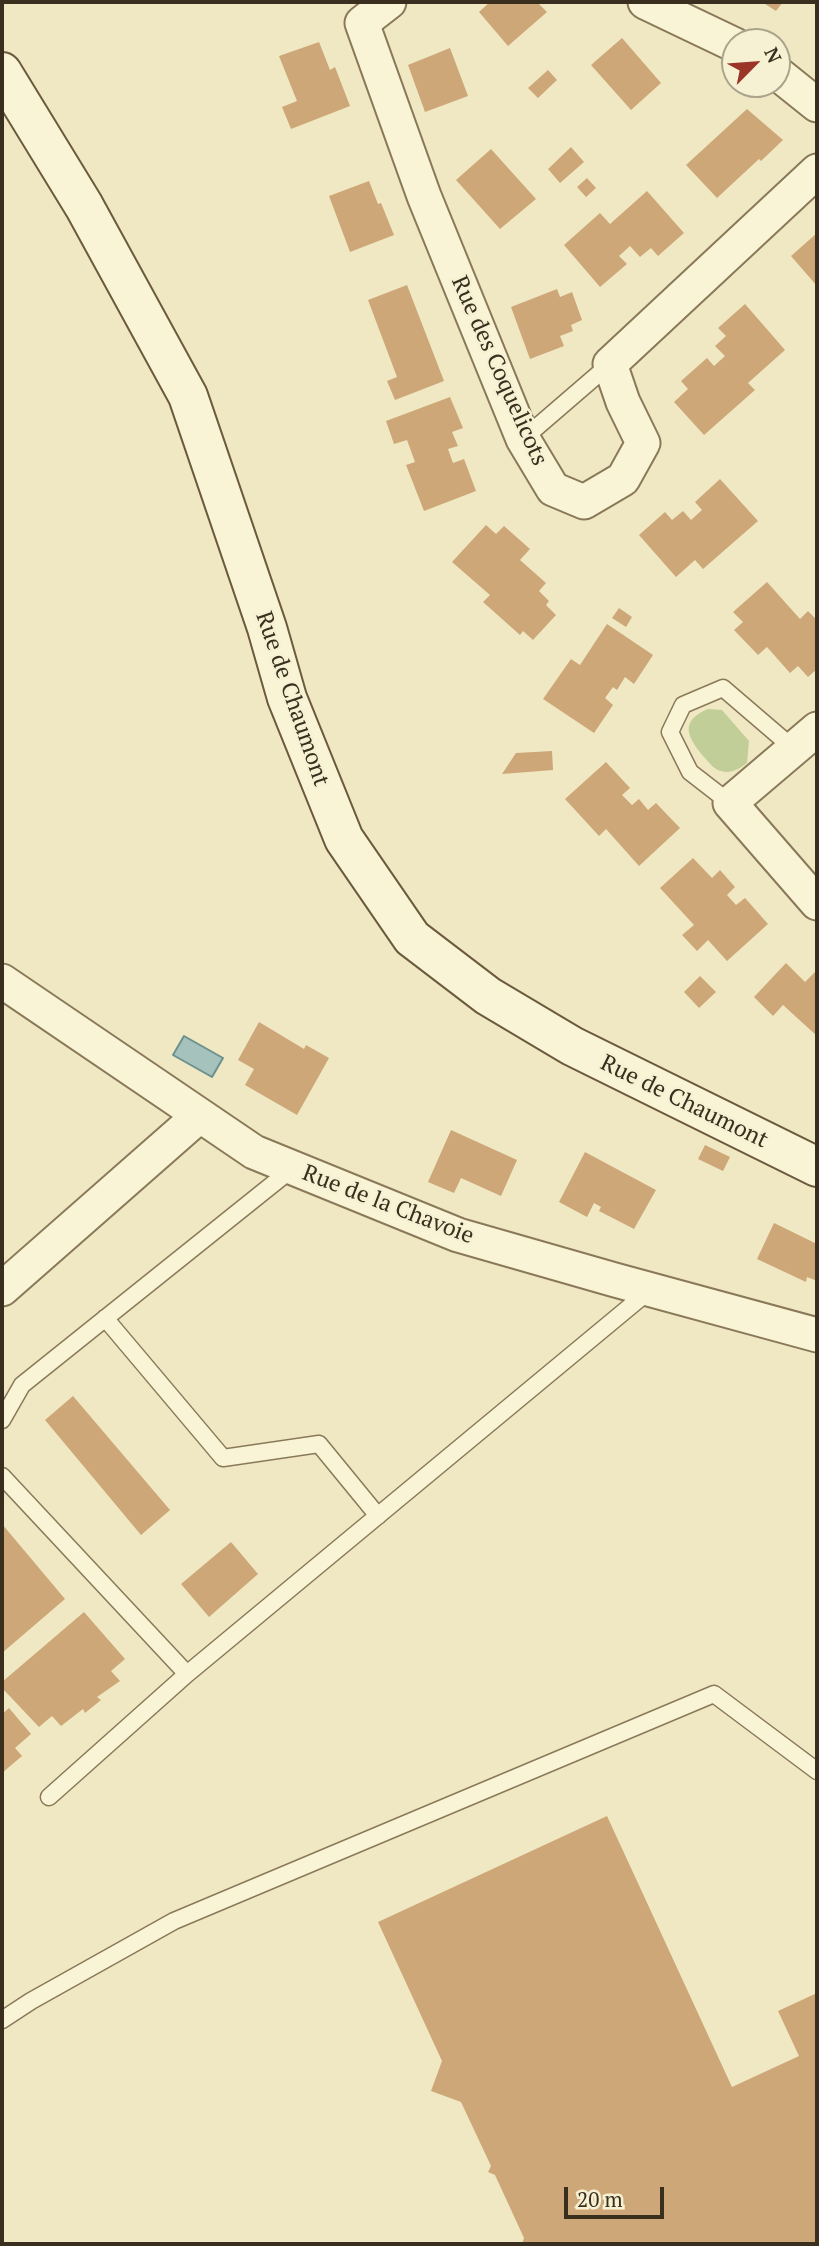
<!DOCTYPE html>
<html>
<head>
<meta charset="utf-8">
<style>
	body { margin:0 }
	#map { position:relative; width:819px; height:2246px; overflow:hidden; background:#efe8c3; font-family:"PT Serif",serif }
	canvas { display:block }
	.frame { position:absolute; inset:0; border:4px solid #3a2f1e; pointer-events:none }
	.north { position:absolute; left:721px; top:28px; width:70px; height:70px; box-sizing:border-box; background:#f6f1d3; border:2px solid #aba38b; border-radius:50%; rotate:65deg; font-size:19px; font-weight:700; line-height:28px; text-align:center; color:#3a2f1e }
	.north::after { content:''; display:block; margin:auto; width:24px; height:32px; background:#9b3528; clip-path:polygon(50% 0,100% 100%,50% 72%,0 100%) }
	.scale { position:absolute; left:564px; top:2187px; width:100px; height:32px; box-sizing:border-box; border:4px solid #3a2f1e; border-top:0; padding-left:9px; font-size:21px; line-height:24px; white-space:nowrap; color:#3a2f1e; -webkit-text-stroke:5px #f6f1d3; paint-order:stroke }
</style>
</head>
<body>
<div id="map">
<canvas width="819" height="2246"></canvas>
<div class="frame"></div>
<div class="north">N</div>
<div class="scale">20 m</div>
</div>
<script>
const ctx = document.querySelector('canvas').getContext('2d');
ctx.lineJoin = 'round';
function paint(path, color) { ctx.fillStyle = color; ctx.fill(path, 'evenodd'); }
function strokePath(path, color, width, dash) { ctx.strokeStyle = color; ctx.lineWidth = width; ctx.lineCap = dash ? 'butt' : 'round'; ctx.setLineDash(dash || []); ctx.stroke(path); }
function write(font, color, halo, rows, align = 'center') {
  ctx.font = font + ' "PT Serif",serif'; ctx.lineWidth = 5; ctx.setLineDash([]); ctx.textBaseline = 'middle'; ctx.strokeStyle = halo; ctx.fillStyle = color; for (const [text, x, y, turn = 0] of rows) {
    ctx.save(); ctx.translate(x, y); ctx.rotate((+turn || 0) * Math.PI / 180); ctx.textAlign = isNaN(turn) ? turn : align; if (halo) ctx.strokeText(text, 0, 0); ctx.fillText(text, 0, 0); ctx.restore();
  }
}
const green = new Path2D(`
	M708,709l14,1 27,31 -2,22c-8,6 -16,11 -26,8 -7,-1 -12,-9 -17,-14 -17,-20 -25,-36 4,-48z`);
const water = new Path2D(`
	M184,1036l39,22 -11,19 -39,-22z`);
const building = new Path2D(`
	M490,2h47l10,10 -39,34 -29,-34z
	M762,2h21l-7,9z
	M622,38l39,45 -30,27 -40,-45z
	M319,42l11,28 5,-3 15,39 -59,23 -9,-22 15,-6 -18,-45z
	M450,48l18,48 -43,16 -17,-47z
	M548,70l9,10 -19,18 -10,-10z
	M747,109l36,31 -22,21 -2,-2 -42,39 -31,-33z
	M571,147l13,15 -24,21 -12,-14z
	M491,149l45,50 -36,30 -44,-49z
	M587,178l9,10 -10,9 -9,-10z
	M369,181l9,23 3,-1 13,32 -44,17 -21,-56z
	M647,191l37,42 -26,23 -7,-8 -11,9 -10,-11 -11,10 8,8 -27,23 -36,-42 36,-32 10,11z
	M817,233v53l-26,-30z
	M407,285l37,96 -49,19 -8,-19 10,-4 -29,-77z
	M557,289l3,8 12,-5 10,28 -11,5 2,6 -13,5 4,10 -34,13 -19,-52z
	M745,304l40,46 -37,33 7,7 -51,45 -30,-33 14,-13 -7,-8 26,-23 7,8 11,-10 -10,-10 11,-10 -8,-8z
	M450,397l13,31 -11,4 6,14 -10,3 5,14 11,-4 12,32 -52,20 -18,-46 9,-3 -8,-22 -13,4 -8,-23z
	M720,479l38,42 -55,48 -8,-9 -19,17 -37,-42 26,-23 7,8 11,-9 8,9 11,-10 -7,-8z
	M486,525l10,9 8,-8 26,23 -10,11 26,23 -7,8 10,10 -3,4 10,10 -23,25 -10,-9 -3,4 -37,-33 7,-7 -38,-33z
	M767,582l33,37 8,-8 9,9v49l-9,8 -10,-11 -8,7 -23,-26 -9,8 -24,-25 9,-8 -10,-10z
	M619,608l13,9 -6,10 -14,-9z
	M607,624l46,31 -19,29 -9,-7 -8,13 -4,-3 -8,11 8,7 -19,28 -51,-34 28,-40 9,6z
	M552,751l1,19 -51,4 14,-21z
	M606,762l24,26 -8,7 10,10 7,-6 9,11 8,-7 24,25 -41,38 -33,-37 -7,7 -34,-37z
	M693,858l19,20 8,-8 15,17 -8,8 9,10 9,-7 23,26 -41,37 -19,-21 -11,11 -15,-16 12,-10 -34,-37z
	M786,963l19,19 11,-11 1,1v64l-34,-31 -10,11 -19,-19z
	M700,976l16,16 -17,16 -15,-16z
	M259,1022l45,27 2,-4 23,13 -32,57 -52,-30 9,-16 -16,-9z
	M451,1130l66,30 -16,36 -40,-18 -7,15 -26,-11z
	M705,1145l25,12 -7,14 -25,-12z
	M585,1152l71,38 -22,39 -35,-18 2,-4 -7,-4 -7,14 -28,-15z
	M774,1223l43,21v37l-10,-4 -1,5 -49,-23z
	M73,1396l97,114 -29,25 -96,-115z
	M2,1524l63,75 -63,54z
	M231,1542l27,32 -49,43 -28,-33z
	M84,1612l41,47 -14,12 9,10 -23,16 4,3 -16,13 -2,-4 -22,17 -9,-10 -13,11 -37,-39v-6z
	M9,1708l22,26 -16,14 7,8 -20,17v-59z
	M607,1816l125,271 67,-31 -21,-45 39,-18v251h-295l2,-6 -29,-63 -7,-3 3,-6 -30,-64 -30,-11 11,-30 -64,-139z`);
const lane = new Path2D(`
	M523,439l87,-75
	M730,803l-40,-31 -20,-40 13,-27 40,-17 70,60
	M105,1318l118,140 96,-14 59,72
	M2,1420l20,-35 271,-217
	M2,1476l185,198 463,-384
	M49,1797l138,-123
	M2,2020l29,-19 143,-80 540,-227 103,77`);
const street = new Path2D(`
	M389,2l-27,21 62,173 99,243 30,50 31,13 39,-23 20,-36 -20,-41 -13,-38 207,-193
	M645,2l90,43
	M777,73l40,32
	M817,729l-87,74 87,100
	M2,981l252,171 204,83 157,45 202,55
	M2,1289l197,-173`);
const secondary = new Path2D(`
	M2,72l82,134 104,190 79,232 20,70 57,141 68,99 76,58 84,50 245,121`);
const streetNames = [
	["Rue des Coquelicots",499,371,66],
	["Rue de Chaumont",292,699,71],
	["Rue de Chaumont",684,1102,26],
	["Rue de la Chavoie",388,1205,21]
];
paint(green, '#c1ce97');
paint(water, '#a6c2bd');
strokePath(water, '#6c918c', 2);
paint(building, '#cea778');
strokePath(lane, '#8a7959', 19);
strokePath(street, '#8a7959', 37);
strokePath(secondary, '#6c5a3d', 42);
strokePath(lane, '#faf4d7', 16);
strokePath(street, '#faf4d7', 33);
strokePath(secondary, '#faf4d7', 38);
write('23px', '#3a2f1e', '#f6f1d3', streetNames);
</script>
</body>
</html>
